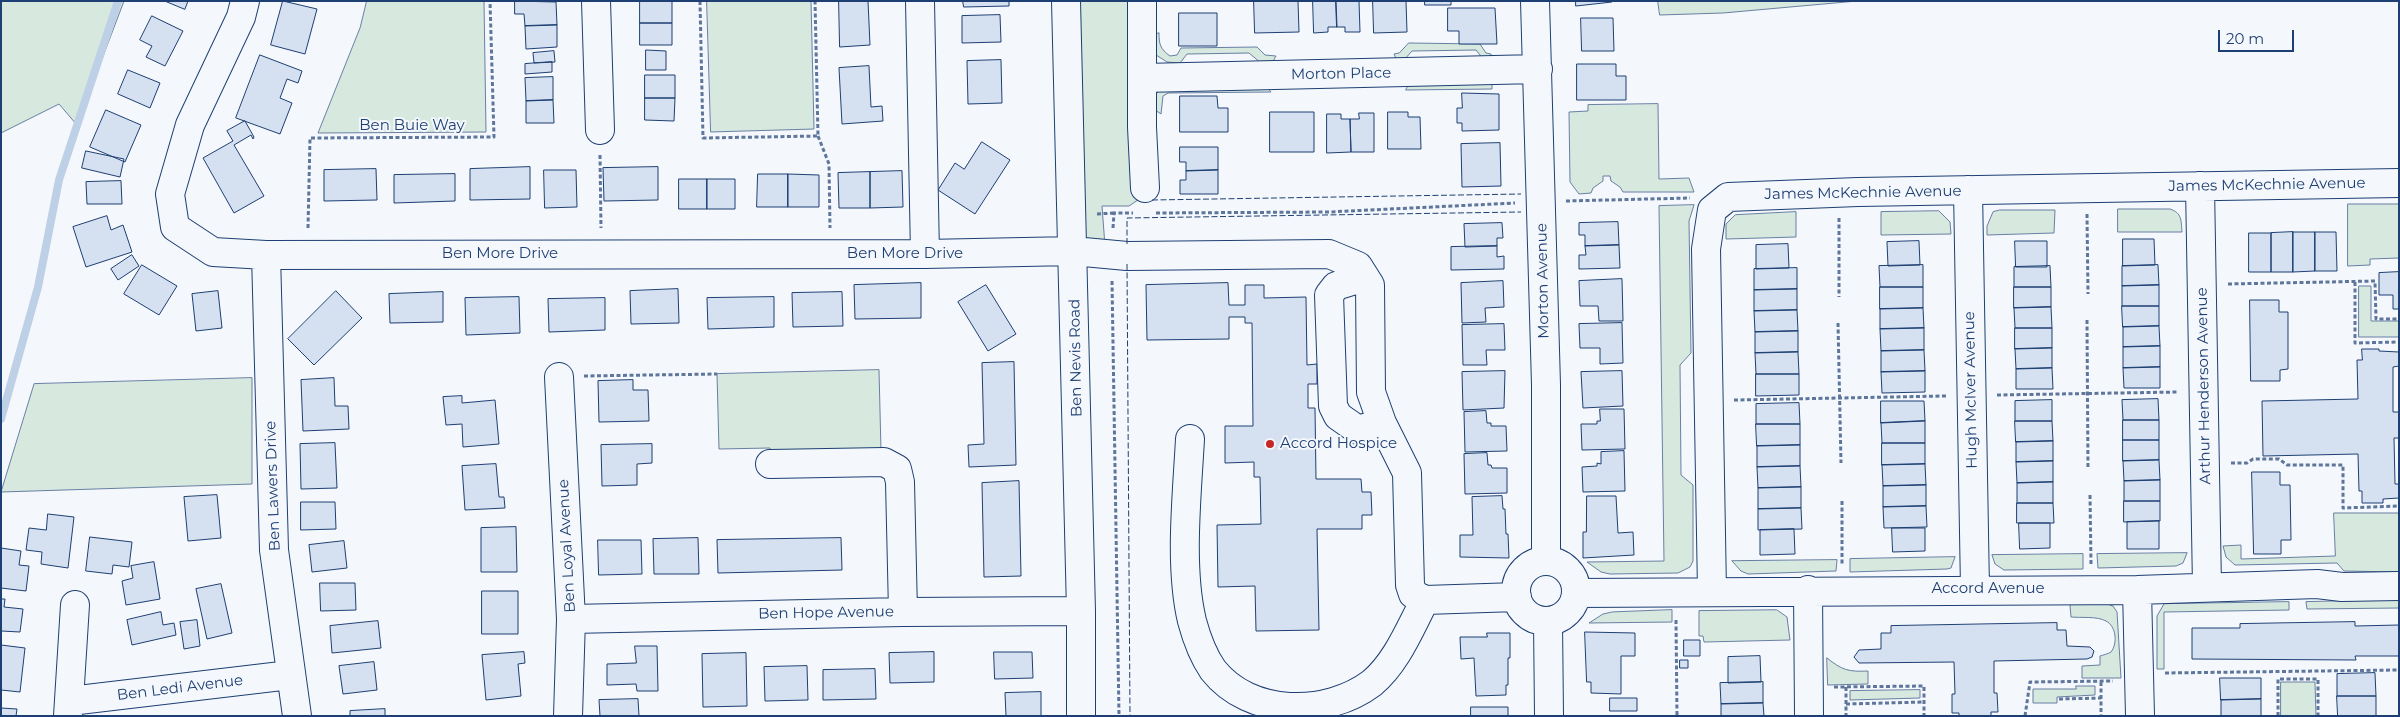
<!DOCTYPE html>
<html>
<head>
<meta charset="utf-8">
<style>
	body { margin:0 }
	#map { position:relative; width:2400px; height:717px; overflow:hidden; background:#f4f7fb; font-family:Montserrat,sans-serif }
	canvas { display:block }
	.frame { position:absolute; inset:0; border:2px solid #1d3f73; pointer-events:none }
	.scale { position:absolute; left:2218px; top:30px; width:76px; height:22px; box-sizing:border-box; border:2px solid #1d3f73; border-top:0; padding-left:6px; font-size:15px; line-height:18px; white-space:nowrap; color:#1d3f73; -webkit-text-stroke:4px #f4f7fb; paint-order:stroke }
</style>
</head>
<body>
<div id="map">
<canvas width="2400" height="717"></canvas>
<div class="frame"></div>
<div class="scale">20 m</div>
</div>
<script>
const ctx = document.querySelector('canvas').getContext('2d');
ctx.lineJoin = 'round';
function paint(path, color) { ctx.fillStyle = color; ctx.fill(path, 'evenodd'); }
function strokePath(path, color, width, dash) { ctx.strokeStyle = color; ctx.lineWidth = width; ctx.lineCap = dash ? 'butt' : 'round'; ctx.setLineDash(dash || []); ctx.stroke(path); }
function write(font, color, halo, rows, align = 'center') {
  ctx.font = font + ' Montserrat,sans-serif'; ctx.lineWidth = 4; ctx.setLineDash([]); ctx.textBaseline = 'middle'; ctx.strokeStyle = halo; ctx.fillStyle = color; for (const [text, x, y, turn = 0] of rows) {
    ctx.save(); ctx.translate(x, y); ctx.rotate((+turn || 0) * Math.PI / 180); ctx.textAlign = isNaN(turn) ? turn : align; if (halo) ctx.strokeText(text, 0, 0); ctx.fillText(text, 0, 0); ctx.restore();
  }
}
const green = new Path2D(`
	M1,1h123l-47,124 -18,-21 -58,29z
	M367,1h117l2,131 -168,1 42,-105z
	M707,1h104l3,128 -103,3z
	M1075,1h60l-7,16 2,116 7,9 1,58 -9,6h-27l3,40 -17,-3 -6,-7z
	M1658,1h199l-134,12 -63,2z
	M1159,33c0,11 1,16 11,23l7,-1 4,-7 76,-1 8,8 11,1 -4,7h-11l-12,-10 -62,1 -7,9 -13,-1 -14,-9 -2,-16z
	M1409,43l71,1 6,9 5,1v6h-7l-8,-10 -64,1 -9,10h-6l-3,-7 5,-1z
	M1410,82h82v7l-86,1z
	M1265,85l6,7 -103,1 -5,3 -2,18 -9,-6 4,-14 6,-6z
	M1658,104l1,75 30,-1 5,14h-71l-3,-5 -9,-6 -1,-5h-7v5l-10,7 -2,5 -12,1 -9,-12 -1,-70 19,-1v-6z
	M2348,204h51v54l-29,1v6l-22,1z
	M1694,205l-5,16 2,132 -11,12 1,110 12,10v76l-3,6 -12,6 -68,1 -9,-2 -14,-10 77,-1 -5,-355z
	M2118,209h52c12,4 11,11 12,23h-64z
	M2000,210h55l-1,23 -67,2v-9l6,-14z
	M1939,211l11,11 1,12 -70,1v-23z
	M1796,212v25l-70,2v-15l9,-9z
	M2359,286h12v35h28v16h-40z
	M879,370l2,81 -110,2 -1,-5 -51,1 -2,-75z
	M252,378v106l-251,8 33,-108z
	M2334,513h65v59l-55,-1 -7,-8 -102,2 -9,-8 -3,-11 18,-1v14l94,-3z
	M2187,553l-4,10 -7,3 -78,2 -1,-14z
	M2083,554v15l-79,1 -9,-6 -3,-9z
	M1955,557l-4,11 -4,1 -97,3v-13z
	M1837,560l-1,11 -88,3 -7,-3 -9,-10z
	M2399,600v8l-92,1 -1,-7z
	M2289,602v8l-125,2v57h-7v-53l7,-12z
	M2107,604l6,2 4,6 4,66h-39v-12l18,-1v-9c3,-1 8,-2 11,-4 7,-9 5,-26 -5,-31 -9,-5 -25,-3 -35,-4l-1,-12z
	M1672,610v12l-83,1 14,-9 9,-2z
	M1777,610l10,7 3,23 -86,2 -1,-6h-4v-25z
	M1827,658c15,12 21,14 41,13v13l-40,1z
	M2281,682h34l1,34h-35z
	M2076,686h19v9l-38,2v6h-24v-14h43z
	M1920,690v8l-70,2v-9z`);
const stream = new Path2D(`
	M1,419l37,-132 21,-107 59,-179`);
const building = new Path2D(`
	M165,1h23l-3,8z
	M283,1l34,8 -12,45 -34,-9z
	M515,1l41,1 1,23 -32,1 -1,-12h-9z
	M640,1h32v22h-32z
	M839,1h29l2,44 -30,2z
	M963,1h46v5l-45,1z
	M1254,1h44l1,31 -44,1z
	M1313,1h23l1,26h-9v5l-14,1z
	M1336,1h23l1,31h-15v-5h-8z
	M1373,1h33l1,31 -33,1z
	M1425,1h26v4h-26z
	M1576,1h36v1l-36,4z
	M1448,8h47l2,36h-38v-13h-11z
	M1179,13h38v33h-38z
	M1000,15l1,27 -39,1v-27z
	M152,16l31,15 -18,35 -19,-9 6,-11 -12,-6z
	M1581,18h32l1,33h-32z
	M640,23h32v22h-32z
	M557,25v22l-31,2 -1,-23z
	M646,50l20,1v19h-20z
	M554,51l1,11 -21,1 -1,-10z
	M260,55l42,16 -4,12 -11,-4 -7,19 12,5 -12,31 -44,-16z
	M1001,60l1,43 -34,1 -1,-43z
	M552,62v10l-27,2v-10z
	M1577,64h39v12h10v24h-49z
	M869,66l2,41 11,-1 1,15 -41,3 -3,-56z
	M128,70l32,13 -10,25 -32,-14z
	M645,75h30v23h-30z
	M553,77v23l-27,1 -1,-23z
	M1462,93l37,1v36l-37,1v-8h-5v-15h5z
	M1180,96h37l1,12h10v24h-48z
	M645,98h30l-1,23 -29,-1z
	M553,100l1,23h-28v-22z
	M106,110l35,15 -16,37 -35,-15z
	M1270,112h44v40h-44z
	M1388,112h20v5h12l1,32h-33z
	M1359,113h15v39h-23l-1,-33h9z
	M1327,114h14v5h9l1,33 -24,1z
	M245,121l9,16 -1,2 -2,-4 -17,10 30,51 -30,17 -31,-55 30,-17 -6,-10z
	M982,142l28,18 -35,54 -37,-24 17,-27 9,6z
	M1500,143l1,43 -39,1 -1,-43z
	M1180,147h38v23l-32,1v-9h-6z
	M86,151l38,8 -4,18 -38,-9z
	M530,167v32l-60,1v-31z
	M658,167v33l-54,1 -1,-33z
	M376,169l1,31 -53,1v-31z
	M544,170h32l1,37 -32,1z
	M1218,170v24h-38v-14h6v-9z
	M902,171l1,36 -33,1v-36z
	M870,172v36h-31l-1,-35z
	M455,174v27l-61,2v-28z
	M758,174h30v33h-31z
	M788,174l31,1v32h-31z
	M679,179h28v30h-28z
	M707,179h28v30h-28z
	M121,181l1,23h-35l-1,-22z
	M107,216l4,14 12,-5 9,27 -46,15 -13,-40z
	M1618,222l1,23 -34,1v-11h-6v-12z
	M1502,223l1,15h-6v8l-32,1 -1,-23z
	M2293,232h22v39l-22,1z
	M2293,232v40h-22v-39z
	M2315,232h21l1,39h-22z
	M2249,233h22v39h-22z
	M2123,239h31l1,26 -32,1z
	M1919,241l1,24 -32,1 -1,-24z
	M2015,241h32v26h-31z
	M1788,244l1,24 -33,1v-24z
	M1619,245l1,23 -41,1v-14h7l-1,-9z
	M1497,246v11l7,-1v13l-53,1v-23z
	M132,255l7,11 -21,14 -7,-11z
	M142,265l35,21 -18,29 -35,-21z
	M1923,265v22h-43l-1,-21z
	M2158,265l1,20 -37,1v-20z
	M2050,266l1,21h-37v-20z
	M1797,268v21l-43,1v-21z
	M2399,272v37h-6v-14h-14v-22z
	M1622,279l1,42h-24l-1,-15h-18l-1,-25z
	M1503,281l1,26 -19,1 1,14 -24,1 -1,-40z
	M921,283v35l-66,1 -1,-34z
	M1228,283l1,22h16v-20h19v13l42,-1 1,68 10,-1v20h-9v24h7l1,71h45l1,13h9l1,23h-10v14h-45l2,101 -63,1 -1,-45 -37,1 -1,-62 44,-1 -1,-47h-6v-15l-29,1v-37h28l-1,-103h-7v-6h-16v22l-82,1 -1,-55z
	M986,285l30,49 -28,17 -30,-49z
	M2159,285v21h-37v-20z
	M1880,287h43v21l-43,1z
	M2014,287h37v20l-37,1z
	M678,289l1,34 -48,1 -1,-33z
	M1797,289v21l-43,1v-21z
	M218,291l4,37 -26,3 -4,-37z
	M336,291l26,27 -48,47 -26,-26z
	M443,292v30l-53,1 -1,-29z
	M842,292l1,34 -50,1 -1,-34z
	M519,297l1,36 -54,2 -1,-37z
	M774,297v30l-66,2 -1,-31z
	M605,298v32l-56,2 -1,-33z
	M2250,300h29v12h9v57l-8,1v11h-29z
	M2122,306h37v20l-36,1z
	M2051,307l1,21h-37l-1,-20z
	M1923,308l1,20 -44,1v-20z
	M1797,310l1,21 -43,1 -1,-21z
	M1622,323l1,40 -23,1v-16h-20l-1,-24z
	M1504,324l1,26h-19l1,15h-24l-1,-40z
	M2159,326l1,20 -37,1v-20z
	M1924,328v22l-43,1 -1,-22z
	M2015,328h37v20l-37,1z
	M1798,331v21l-43,1v-21z
	M2160,346v21l-37,1v-21z
	M2052,348v20l-36,1 -1,-20z
	M2362,349h17v2l20,1v14l-6,1v45h6v26h-5l1,46h4v14l-16,1v4h-21v-12h-3l-1,-37 -95,2 -1,-55 96,-2 -1,-39h5z
	M1924,350l1,21 -44,1v-21z
	M1798,352l1,22h-43l-1,-21z
	M1014,362l2,103 -47,2 -1,-22 16,-1 -2,-81z
	M2160,367v21h-36l-1,-20z
	M2052,368l1,21h-37v-20z
	M1505,371l-1,37 -41,2 -1,-38z
	M1622,371l1,35 -40,2 -2,-36z
	M1925,371v21l-43,1 -1,-21z
	M1756,374h43v21l-43,1z
	M334,378l1,28h13l1,23 -46,2 -2,-51z
	M633,380v10h15l1,31 -50,1 -1,-41z
	M462,396v7l33,-3 4,44 -36,3 -1,-23 -16,1 -3,-28z
	M2158,399l1,21h-36l-1,-20z
	M2052,400v21h-37v-20z
	M1881,401h43l1,20 -44,2z
	M1799,403l1,21h-44v-20z
	M1600,409h24l1,40 -43,1 -1,-26h16v-3h3z
	M1486,411l1,12h4v3h15l1,25 -42,1 -1,-40z
	M2123,420h36v20h-36z
	M1925,421v22h-43l-1,-20z
	M2015,421h37l1,20 -37,1z
	M1756,424h44v21l-43,1z
	M2123,440h36v20l-36,1z
	M2053,441v20l-37,1v-20z
	M335,443l2,45 -36,1 -1,-45z
	M1882,443h43v21l-43,1z
	M652,444v19l-15,1v21l-35,1 -1,-41z
	M1800,445v21l-43,1v-21z
	M1624,451l1,40 -42,1 -1,-25 15,-1v-3l4,1v-12z
	M1487,453l1,12h3l1,3h15v25l-42,1 -1,-40z
	M2159,460l1,20 -36,1 -1,-20z
	M2053,461v21l-36,1 -1,-21z
	M496,464l3,33h5l1,11 -40,2 -3,-44z
	M1925,464l1,21 -43,1 -1,-21z
	M1800,466l1,21 -43,1 -1,-21z
	M2252,472h28v13h10l1,55h-10v14h-27z
	M2160,480v21h-36v-20z
	M1019,481l2,95 -37,1 -2,-94z
	M2053,482v21h-36v-20z
	M1926,485v21l-43,1v-21z
	M1801,487v21l-43,1v-21z
	M217,495l4,43 -33,3 -4,-44z
	M1502,496l1,13h2l1,25h2l1,24 -49,-1v-22h13l-1,-38z
	M1587,496h29l2,37 15,-1 1,23 -51,3v-26h3z
	M2124,501h36v20l-36,1z
	M301,502h34l1,27 -35,1z
	M2017,503h36l1,20h-37z
	M1926,506l1,21 -43,1 -1,-21z
	M1801,508l1,21 -44,1v-21z
	M48,514l26,3 -6,51 -27,-4 1,-12 -16,-2 3,-22 17,2z
	M2159,521v28h-32v-27z
	M2019,523h31v25l-30,1z
	M516,527l1,45h-36v-44z
	M1892,528h33v23l-32,1z
	M1794,529l1,25 -35,1v-25z
	M90,537l42,5 -3,25 -16,-2 -1,9 -26,-3z
	M698,538l1,36h-45l-1,-35z
	M841,538l1,32 -124,3 -1,-33z
	M598,540h43l1,34 -43,1z
	M344,541l3,27 -35,4 -3,-27z
	M1,548l20,3 -2,14 10,1 -3,25 -25,-3z
	M154,562l6,37 -34,6 -4,-24 11,-3 -2,-12z
	M320,583h35l1,27 -35,1z
	M221,584l11,49 -25,6 -11,-50z
	M482,591h36v43h-36z
	M1,599h4l-1,8 19,2 -3,23 -19,-1z
	M161,612l2,13 11,-2 2,12 -44,10 -5,-25z
	M197,620l3,26 -16,3 -4,-27z
	M378,621l3,27 -49,5 -2,-27z
	M2355,622v4l44,-1v31h-44l1,4 -164,-1v-31h48v-4z
	M2057,623v7h9l1,16 23,1 4,4 -2,6 -5,2 -93,2v32h3l1,19h-7v4h-32v-3h-7v-19h3l-1,-32 -95,1 -5,-6 5,-7 22,-1v-16h10v-7z
	M1585,632l50,1v23h-14v38l-30,-1v-11h-4z
	M1487,633h23v25h-2v27h-2v10l-30,1 -2,-38 -13,1 -1,-22h27z
	M1684,640h16v16h-16z
	M1,645l24,3 -5,44 -19,-2z
	M635,646h22l1,45h-21l-1,-7 -29,1v-21l29,-1z
	M524,652l1,11 -7,1 3,32 -35,4 -4,-45z
	M934,652v30l-44,1 -1,-30z
	M994,652h38l1,26 -38,1z
	M746,653l1,53 -44,1 -1,-53z
	M1760,656l1,26 -33,1v-26z
	M1680,660h8v8h-8z
	M374,662l3,28 -34,4 -4,-28z
	M807,666l1,34 -43,1 -1,-34z
	M875,669l1,30 -53,1v-30z
	M2375,673l1,23h-39v-22z
	M2220,678h41v21l-40,1z
	M1763,682v21l-42,1 -1,-21z
	M1041,692v24h-35l-1,-23z
	M2337,696h39v20h-38z
	M1610,698h27v13h-27z
	M638,699l1,17h-39l-1,-16z
	M2261,699v17h-40v-16z
	M1763,703l1,13h-43v-12z
	M1471,707h37v9h-37z
	M1,708l16,1 -1,7h-15z
	M385,709v7h-35v-5z`);
const path = new Path2D(`
	M700,1l3,137 115,-2 -3,-135
	M818,136l11,28 1,64
	M600,155l1,73
	M1566,201l124,-3
	M1156,213l173,-1 186,-9
	M1097,214l17,-1
	M2087,214l1,80
	M1839,218v79
	M308,228l2,-90 184,-1 -4,-136
	M1113,228l1,-15h19
	M1112,281l7,435
	M2355,282v61l44,-1
	M2228,284l147,-3 1,38h23
	M2087,320l1,149
	M1838,323l3,140
	M584,376l133,-2
	M1997,395l181,-3
	M1734,400l212,-4
	M2231,463h16l6,-4h26l8,6h56v43l56,-2
	M2090,495l1,69
	M1842,501v64
	M1676,620l1,96
	M2165,673l234,-3
	M2101,682v34
	M1834,687l90,-1v30
	M1846,687v29
	M2059,699l42,-1
	M1846,704l78,-2
	M2025,716l5,-34 83,-1
	M2278,716v-37h40v37`);
const minor = new Path2D(`
	M245,1l-4,16 -51,108 -20,69 5,33 38,25 53,3 659,-1 148,-3 54,5 202,-2 29,12 12,19 1,107 11,31 25,50 3,112 3,9 12,6 92,-3
	M596,1l4,129
	M920,1l5,253
	M1066,1l15,610v105
	M1142,1v126l3,61
	M1535,1l11,384v175
	M1143,78l395,-9
	M2200,186l7,401
	M1968,190l7,399
	M266,255l8,295 23,166
	M1365,277l-29,9 -7,9 4,111 5,10 20,14 24,-7
	M559,377l12,242 -3,97
	M1190,439c-3,56 -11,128 2,182 4,15 12,36 21,49 37,47 114,47 159,13 25,-21 38,-55 53,-83
	M770,464l114,-2 13,7 3,13 3,130
	M1516 591a30 30 0 1 1 60 0a30 30 0 1 1-60 0Z
	M1808,590l1,126
	M2137,590l3,126
	M1712,591l-6,-342 6,-39 16,-13 130,-5 541,-9
	M1576,593l561,-3 180,-6 25,3 57,-1
	M571,619l332,-7 178,-1
	M1548,621l1,95
	M70,701l220,-26
	M68,716l7,-111`);
const fence = new Path2D(`
	M1152,200l369,-6
	M1127,244v-26l394,-6
	M1127,264l3,452`);
const markers = [
	[1270,444,5,"#c62828"]
];
const streetNames = [
	["Morton Place",1341,74,-1],
	["Ben Buie Way",412,126],
	["James McKechnie Avenue",2267,185,-1],
	["James McKechnie Avenue",1863,193,-1],
	["Ben More Drive",500,254],
	["Ben More Drive",905,254],
	["Morton Avenue",1543,281,-91],
	["Ben Nevis Road",1076,358,-91],
	["Arthur Henderson Avenue",2204,386,-91],
	["Hugh McIver Avenue",1971,390,-91],
	["Ben Lawers Drive",273,486,-92],
	["Ben Loyal Avenue",567,546,-93],
	["Accord Avenue",1988,589],
	["Ben Hope Avenue",826,613,-1],
	["Ben Ledi Avenue",180,688,-7]
];
const poiNames = [
	["Accord Hospice",1280,444]
];
paint(green, '#d7e8df');
strokePath(green, '#687fa3', 1);
strokePath(stream, '#bed0e5', 8);
paint(building, '#d5e0f0');
strokePath(building, '#1d3f73', 1);
strokePath(minor, '#1d3f73', 30);
strokePath(path, '#5e769c', 3, [4, 2.5]);
strokePath(minor, '#f4f7fb', 28);
strokePath(fence, '#1d3f73', 1, [6, 2.5]);
for (const [x, y, r, color] of markers) { const dot = new Path2D(); dot.arc(x, y, r, 0, 2 * Math.PI); ctx.fillStyle = color; ctx.fill(dot); strokePath(dot, '#f4f7fb', 2); }
write('15px', '#1d3f73', '#f4f7fb', streetNames);
write('15px', '#1d3f73', '#f4f7fb', poiNames, 'left');
</script>
</body>
</html>
